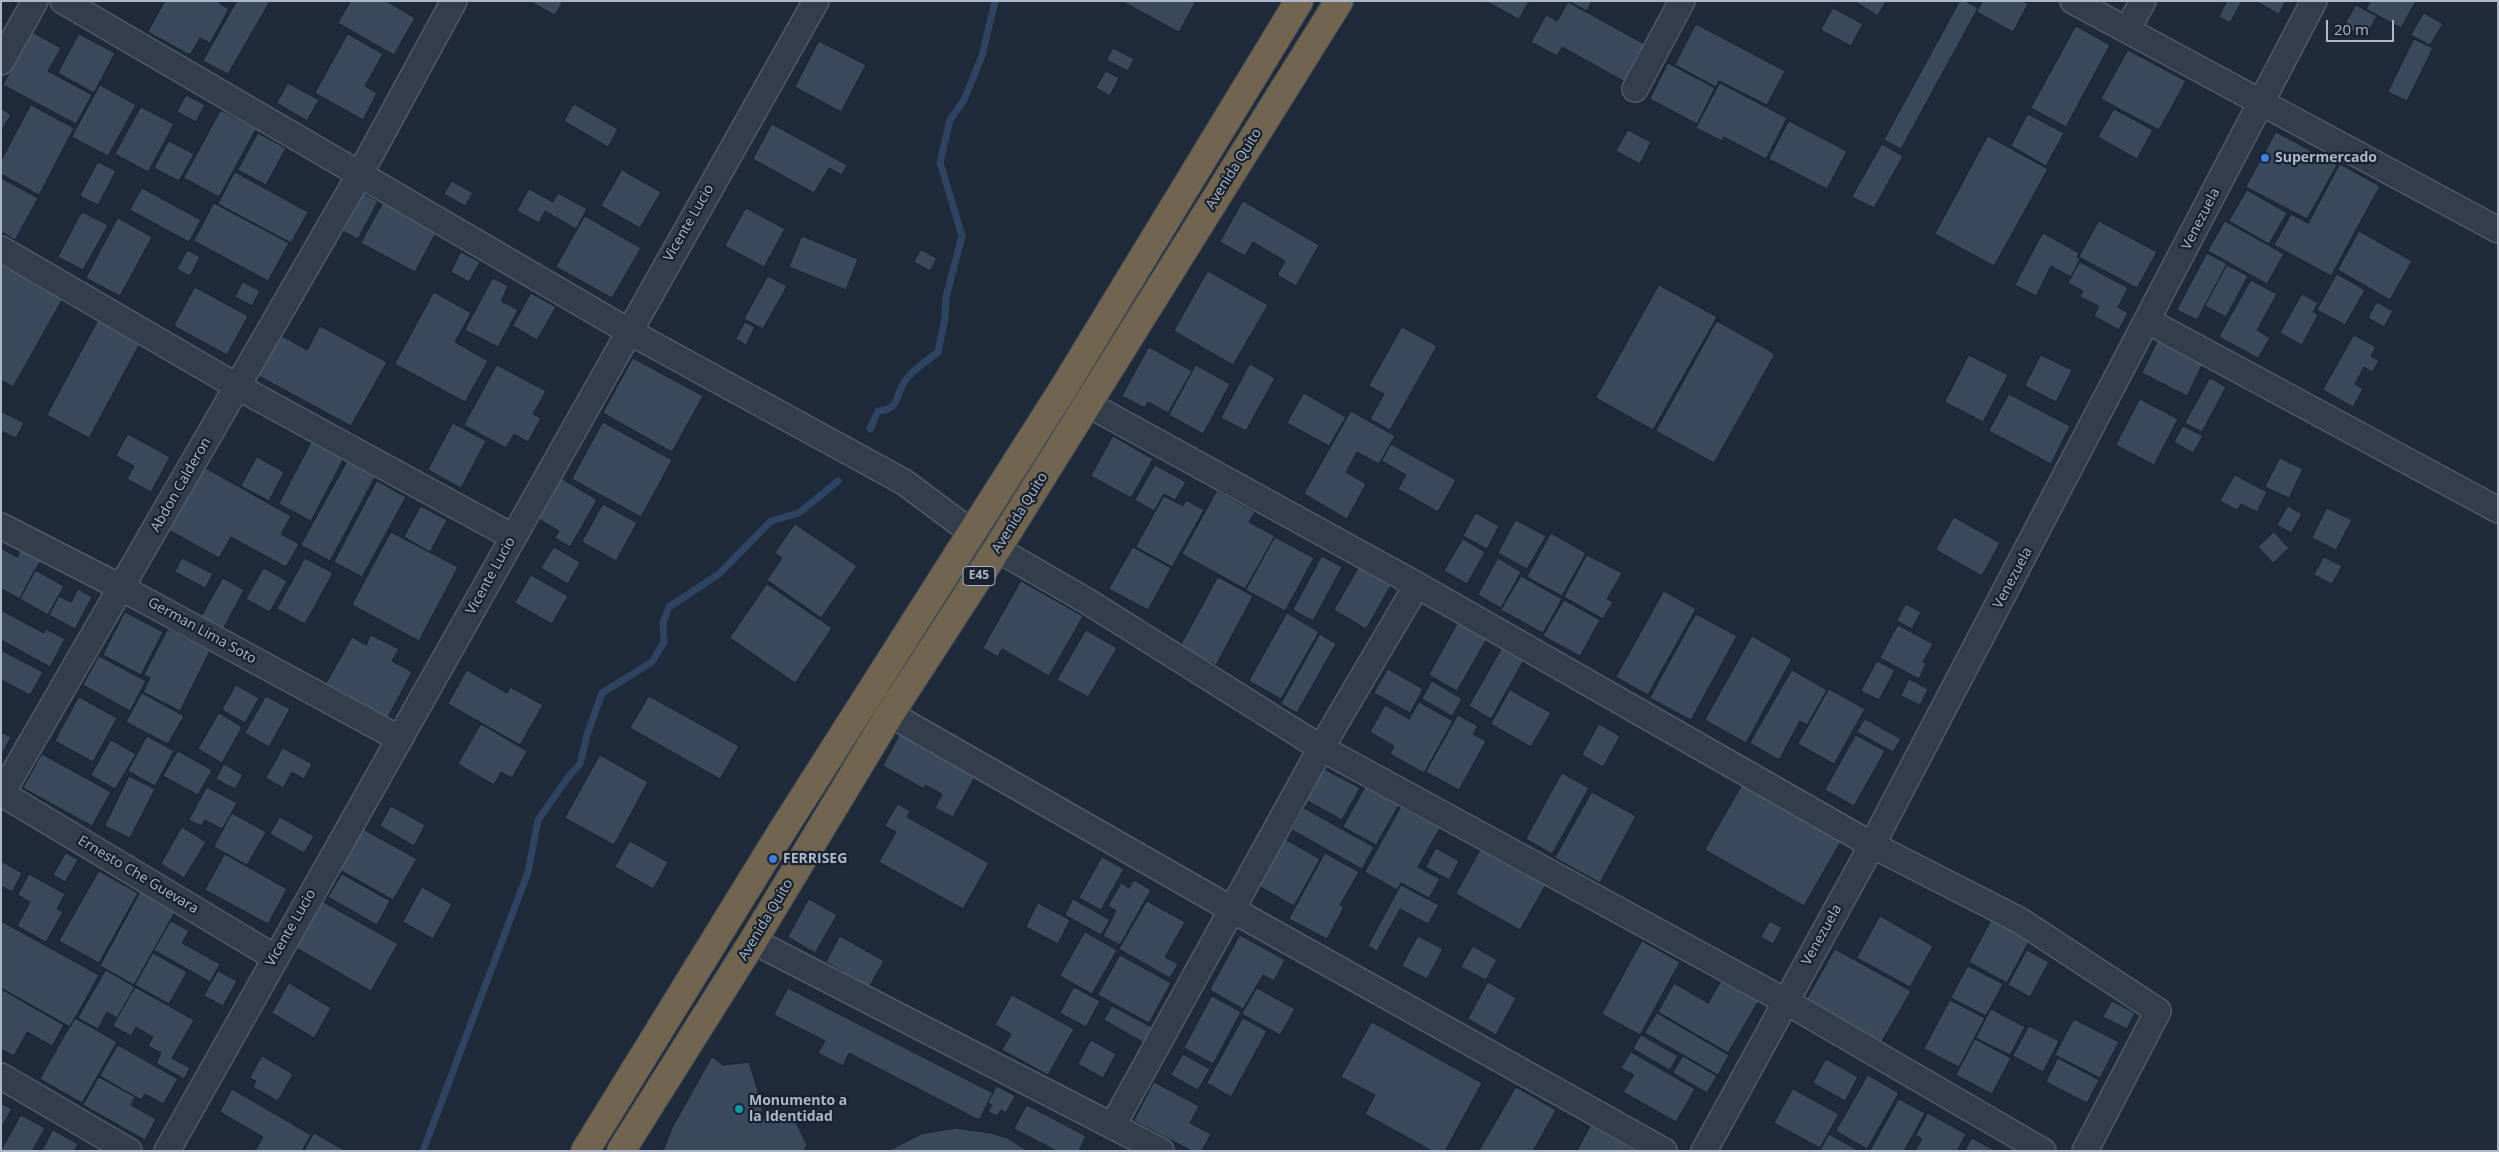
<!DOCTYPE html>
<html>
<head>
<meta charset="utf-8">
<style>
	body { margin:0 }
	#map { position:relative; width:2499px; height:1152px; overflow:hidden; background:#1f2b3b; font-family:"Open Sans",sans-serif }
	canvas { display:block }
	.frame { position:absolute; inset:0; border:2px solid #adb7c8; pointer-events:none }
	.scale { position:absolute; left:2326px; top:20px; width:68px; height:22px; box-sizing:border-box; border:2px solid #adb7c8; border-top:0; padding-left:6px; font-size:15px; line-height:18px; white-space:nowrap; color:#adb7c8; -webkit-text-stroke:4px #182230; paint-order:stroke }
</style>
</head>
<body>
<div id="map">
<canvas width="2499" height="1152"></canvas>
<div class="frame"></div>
<div class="scale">20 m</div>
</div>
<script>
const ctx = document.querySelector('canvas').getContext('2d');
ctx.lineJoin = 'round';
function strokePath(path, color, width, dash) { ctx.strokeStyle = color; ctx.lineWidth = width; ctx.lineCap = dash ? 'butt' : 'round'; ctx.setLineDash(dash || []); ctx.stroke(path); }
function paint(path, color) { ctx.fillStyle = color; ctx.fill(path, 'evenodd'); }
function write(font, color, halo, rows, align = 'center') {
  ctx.font = font + ' "Open Sans",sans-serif'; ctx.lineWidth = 4.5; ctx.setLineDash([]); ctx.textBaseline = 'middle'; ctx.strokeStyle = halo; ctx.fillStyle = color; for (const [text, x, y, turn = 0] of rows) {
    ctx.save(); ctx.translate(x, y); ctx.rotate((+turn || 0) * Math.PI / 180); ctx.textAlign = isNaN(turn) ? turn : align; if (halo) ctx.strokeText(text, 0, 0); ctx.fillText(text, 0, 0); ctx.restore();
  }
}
const stream = new Path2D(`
	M870,429l8,-18c22,-1 17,-16 27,-30 8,-12 22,-20 33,-29l7,-34 1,-21 16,-61 -22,-74 10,-42 14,-20 18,-44 13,-55
	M423,1151l105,-279 10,-52 31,-44 11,-12 7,-29 15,-42 50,-31 12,-20 -1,-19 6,-16 50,-33 52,-53 28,-8 39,-32`);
const building = new Path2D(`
	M165,1h55l-1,2 10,6 -19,34 -10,-5 -10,17 -42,-23z
	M237,1h33l-42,73 -25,-13z
	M351,1h35l29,17 -21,37 -56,-32z
	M530,1h33l-8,14z
	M1122,1h74l-17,31z
	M1486,1h43l-10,18z
	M1569,1h23l-5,10z
	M1855,1h31l-8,15z
	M1960,1h5l13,7 -77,141 -17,-9z
	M1983,1h40l5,3 -15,28 -36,-20z
	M2227,1h15l-12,22 -11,-6z
	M2256,1h30l-7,13z
	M2371,1h45l-15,27 -35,-19z
	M1568,2l80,44 -21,37 -65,-36 -5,9 -26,-14 15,-27 11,6z
	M2356,5l21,11 -12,22 -21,-12z
	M1833,8l30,16 -12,22 -30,-16z
	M2424,13l19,11 -13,21 -19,-10z
	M1696,24l89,47 -18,34 -48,-24 -3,6 -41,-22z
	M2076,26l34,19 -44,82 -35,-19z
	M32,32l29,16 -13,23 44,24 -16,29 -73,-39z
	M79,34l36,19 -21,40 -36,-20z
	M348,34l35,20 -18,32 12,7 -14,27 -48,-27z
	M2414,39l19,9 -26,53 -19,-9z
	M819,41l47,24 -25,47 -46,-25z
	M1113,48l21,11 -6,12 -21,-11z
	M2128,50l58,31 -27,49 -58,-31z
	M1668,63l47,25 -18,36 -47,-25z
	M1106,71l13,7 -9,18 -14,-8z
	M288,83l31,17 -12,21 -30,-18z
	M1720,83l67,35 -21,41 -42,-22 -2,4 -26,-13z
	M100,85l36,20 -28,51 -36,-19z
	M186,95l19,10 -9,17 -19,-10z
	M574,104l44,25 -10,18 -44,-26z
	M31,105l43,23 -35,67 -38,-21v-13z
	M141,107l33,17 -26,48 -33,-18z
	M1,108l10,7 -10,16z
	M2114,109l39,21 -16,29 -39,-22z
	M221,110l35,19 -37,68 -35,-19z
	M2028,114l36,19 -18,33 -35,-20z
	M1789,121l58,30 -20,38 -58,-30z
	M772,124l75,41 -5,10 -13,-7 -15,25 -61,-34z
	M1628,130l23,12 -11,22 -24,-13z
	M2276,132l61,33 -30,54 -61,-32z
	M258,133l28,15 -20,37 -28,-15z
	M1988,136l60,33 -54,97 -59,-32z
	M169,141l25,13 -15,27 -25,-13z
	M1882,144l21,12 -29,52 -22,-11z
	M98,162l18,9 -18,34 -18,-9z
	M2340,164l40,22 -49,90 -57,-31 17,-31 17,9z
	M622,170l39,22 -21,36 -39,-22z
	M235,172l73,40 -17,31 -73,-39z
	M1,178l37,20 -23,42 -14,-8z
	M452,181l21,12 -8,13 -21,-12z
	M142,188l59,32 -12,22 -59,-32z
	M529,189l24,13 5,-9 29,16 -11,20 -31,-18 -6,12 -22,-12z
	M2247,190l40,23 -18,31 -40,-23z
	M359,191l19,10 -20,38 -19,-10z
	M384,201l54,28 -23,43 -54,-29z
	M1243,201l76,44 -23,41 -19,-11 8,-14 -32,-19 -8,14 -25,-14z
	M214,203l75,40 -21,38 -74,-40z
	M746,208l39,21 -21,38 -39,-21z
	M82,212l26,13 -25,45 -25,-13z
	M585,216l56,32 -29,50 -56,-31z
	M118,218l34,19 -32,59 -34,-18z
	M2099,221l58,31 -20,36 -58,-31z
	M2225,221l59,33 -17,30 -59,-33z
	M2359,231l53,30 -22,39 -52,-30z
	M2043,233l36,20 -2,4 3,2 -9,18 -20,-11 -15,30 -21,-11z
	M802,236l56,23 -12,31 -57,-23z
	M188,250l12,7 -10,19 -13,-7z
	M921,250l16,8 -7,13 -16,-9z
	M461,252l19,10 -11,20 -18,-10z
	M2207,253l20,11 -30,56 -20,-10z
	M1,257l65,36 -53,94 -12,-7z
	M2080,262l48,26 -10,19 10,6 -9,17 -25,-14 5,-10 -19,-9 3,-6 -15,-8z
	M2227,265l21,11 -22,41 -21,-11z
	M1208,271l60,34 -35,60 -59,-34z
	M2337,274l28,16 -20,35 -28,-15z
	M768,276l19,10 -24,43 -19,-10z
	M493,278l15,8 -7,15 17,9 -20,37 -33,-17z
	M2251,280l26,14 -20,36 13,8 -12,20 -39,-21z
	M243,282l17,9 -8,15 -17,-9z
	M1659,285l58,32 -64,113 -57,-32z
	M195,287l53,29 -21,39 -53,-29z
	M434,292l37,21 -16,29 33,19 -23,41 -70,-38z
	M531,293l25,14 -19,33 -24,-14z
	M2302,294l16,9 -5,9 5,3 -16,30 -22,-12z
	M2377,302l16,9 -9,16 -16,-9z
	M102,313l42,23 -55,102 -42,-23z
	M1717,321l58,33 -61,109 -58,-32z
	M745,322l10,5 -9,18 -10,-6z
	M320,326l67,36 -36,64 -94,-51 22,-41 28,16z
	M1402,327l35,19 -47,84 -20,-11 14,-25 -15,-8z
	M2354,335l22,12 -5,9 8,5 -7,11 -8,-5 -9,17 8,5 -10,18 -30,-17z
	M2159,338l45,23 -17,35 -45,-23z
	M1149,347l43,24 -24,42 -20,-11 -3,6 -23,-12z
	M1969,355l39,20 -25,47 -38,-20z
	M2041,355l31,15 -16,32 -31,-16z
	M633,358l70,38 -31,56 -69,-39z
	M1250,364l25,14 -29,53 -25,-13z
	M497,365l49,26 -13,23 8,4 -13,24 -14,-8 -8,14 -42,-23z
	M1196,365l34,19 -27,50 -34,-19z
	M2210,378l16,9 -24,45 -17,-9z
	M1304,393l42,24 -17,29 -42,-23z
	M2009,394l61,32 -19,38 -62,-33z
	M2140,399l38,20 -24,46 -38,-20z
	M1,411l23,12 -8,15 -15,-7z
	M1351,411l44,25 -16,28 -22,-12 -11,20 20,12 -19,35 -43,-25z
	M603,422l69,38 -31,57 -69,-38z
	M453,423l33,18 -25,47 -33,-18z
	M2183,426l20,10 -10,17 -19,-11z
	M128,434l42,23 -19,35 -24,-13 7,-13 -18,-10z
	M1113,436l40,23 -22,39 -40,-22z
	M312,441l32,17 -33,63 -32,-17z
	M1391,444l65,36 -18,32 -40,-23 8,-14 -24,-14z
	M257,457l27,15 -15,29 -28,-15z
	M2280,458l23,11 -14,29 -24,-11z
	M348,460l28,15 -46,86 -29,-16z
	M1155,465l31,17 -11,18 -11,-6 -10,17 -19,-11z
	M202,466l89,50 -10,18 18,10 -13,23 -55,-30 -12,21 -52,-29z
	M2235,475l32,17 -10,20 -16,-8 -4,6 -17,-9z
	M561,478l36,22 -27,47 -15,-9 4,-7 -22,-13z
	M377,481l29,16 -44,80 -28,-15z
	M1217,491l38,21 -6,10 26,14 -30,53 -63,-35z
	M1164,496l19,10 3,-6 18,10 -32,57 -36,-20z
	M603,504l34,19 -21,38 -34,-19z
	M421,506l26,14 -17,32 -26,-15z
	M2288,506l14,8 -11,19 -14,-8z
	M2327,508l25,12 -16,30 -24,-12z
	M1476,513l23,13 -12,23 -24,-13z
	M1954,517l46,26 -18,33 -46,-26z
	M1516,520l30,16 -19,33 -29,-16z
	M795,524l62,42 -36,52 -54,-38 15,-22 -7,-5z
	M391,532l67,35 -39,74 -67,-36z
	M2274,532l15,16 -16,15 -15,-16z
	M1551,533l35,20 -24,43 -35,-19z
	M1275,537l39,21 -29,53 -39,-21z
	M1463,539l22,13 -18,32 -23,-13z
	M23,545l20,11 -23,43 -18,-10 -1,2v-43l16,9z
	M554,547l26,15 -12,22 -27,-16z
	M1133,547l38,21 -23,42 -39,-21z
	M1587,555l35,18 -15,26 6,3 -10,17 -39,-22z
	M1322,556l20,11 -29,54 -20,-11z
	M2324,557l18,9 -10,18 -18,-9z
	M182,558l31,16 -8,14 -30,-16z
	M305,558l28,15 -28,51 -28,-15z
	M1498,558l23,14 -20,36 -23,-13z
	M1359,567l32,18 -25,44 -32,-19z
	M264,568l23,13 -17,31 -24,-13z
	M35,570l29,16 -16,29 -28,-16z
	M531,575l37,21 -16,28 -37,-21z
	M1521,576l41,23 -19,34 -42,-23z
	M1218,577l35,19 -37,69 -36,-18z
	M223,578l21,12 -22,41 -22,-12z
	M1021,581l62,35 -34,60 -47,-27 -4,8 -15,-9z
	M767,584l65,44 -37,55 -65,-45z
	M78,589l14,8 -17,32 -26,-14 10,-19 12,6z
	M1664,591l32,18 -48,86 -32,-18z
	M1564,600l36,20 -20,36 -37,-20z
	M1906,604l15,8 -9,17 -15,-8z
	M1,610l43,23 2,-4 19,10 -15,28 -49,-27z
	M125,612l38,20 -22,43 -38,-20z
	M1287,613l32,19 -38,67 -32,-18z
	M1696,614l41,22 -46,84 -41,-22z
	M1460,619l29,16 -32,56 -28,-16z
	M1898,625l35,19 -10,18 3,2 -7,15 -39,-21z
	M168,629l42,22 -30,60 -37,-19 7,-14 -6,-3z
	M1086,630l31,18 -29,49 -31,-17z
	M1320,634l16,10 -39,69 -16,-9z
	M371,635l28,14 -7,12 20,11 -25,47 -62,-34 27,-48 14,8z
	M1752,636l40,23 -46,84 -41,-23z
	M1503,646l22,12 -34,61 -22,-13z
	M1,650l42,22 -13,23 -29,-15z
	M99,656l47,25 -16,30 -47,-26z
	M1877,661l18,9 -16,30 -18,-9z
	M1388,669l35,20 -13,24 -36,-20z
	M467,670l40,23 3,-6 33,18 -23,40 -72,-41z
	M1792,670l35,20 -20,35 -7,-4 -21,39 -29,-17z
	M1909,679l19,10 -8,16 -19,-9z
	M1432,681l30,18 -10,17 -30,-17z
	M236,685l23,13 -14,25 -23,-13z
	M1829,689l36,20 -31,55 -36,-20z
	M1510,690l41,23 -20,34 -40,-23z
	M142,693l42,23 -16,28 -42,-22z
	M266,696l24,13 -21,38 -24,-14z
	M649,696l90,50 -19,33 -90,-51z
	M79,697l38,21 -24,44 -38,-21z
	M1419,702l34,19 -29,52 -34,-19 4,-8 -24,-14 15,-27 24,14z
	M219,713l23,14 -20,36 -24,-14z
	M1458,715l20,11 -5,8 13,7 -27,49 -33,-18z
	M1865,719l36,20 -8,13 -36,-20z
	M481,724l46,27 -15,27 -11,-6 -7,13 -36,-21z
	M1599,724l21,12 -17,31 -21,-12z
	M1,732l10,5 -10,19z
	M900,734l76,41 -23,42 -18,-9 7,-14 -17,-9 -1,4 -41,-23z
	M1856,735l29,16 -31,55 -29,-16z
	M147,736l27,15 -19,35 -27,-15z
	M111,740l25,14 -21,35 -24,-14z
	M283,748l29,16 -8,15 -12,-7 -9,16 -17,-10z
	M178,751l34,19 -14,25 -35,-19z
	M42,754l69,38 -19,34 -69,-38z
	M600,755l48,27 -34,63 -49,-27z
	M224,764l19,11 -8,14 -19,-10z
	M1324,769l36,19 -18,32 -36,-20z
	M1562,773l27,15 -37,66 -26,-15z
	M129,776l26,13 -25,49 -25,-12z
	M1367,784l33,19 -24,42 -33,-18z
	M1742,785l99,56 -37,65 -99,-56z
	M207,787l30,16 -15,26 -17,-9 -4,6 -12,-6z
	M1592,792l44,24 -36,67 -45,-25z
	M898,804l12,7 -3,6 82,46 -26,46 -84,-47 17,-30 -11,-6z
	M391,806l34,19 -11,21 -34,-20z
	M1401,807l39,21 -22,39 22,12 -11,19 -28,-15 -4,7 -32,-18z
	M1304,808l70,39 -12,22 -70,-39z
	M232,813l34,19 -19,33 -33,-18z
	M280,817l34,19 -10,17 -34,-19z
	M182,827l24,15 -22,36 -23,-14z
	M363,829l54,30 -24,41 -53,-30z
	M1285,839l35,20 -26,47 -35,-20z
	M630,841l38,21 -15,27 -38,-22z
	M1483,845l65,36 -28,49 -64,-36z
	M1436,848l23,13 -10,19 -23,-13z
	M66,853l12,7 -13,22 -12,-7z
	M1325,853l34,19 -19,33 4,2 -17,32 -38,-20z
	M225,854l62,35 -19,35 -63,-34z
	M1102,857l22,12 -23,41 -22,-12z
	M1,861l21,12 -10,19 -11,-6z
	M99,871l39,22 -39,70 -40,-22z
	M29,874l36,20 -8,15 6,3 -17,30 -29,-16 13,-24 -12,-7z
	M342,874l48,27 -13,24 -49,-28z
	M1134,880l17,10 -31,55 -17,-9 13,-25 -8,-5 13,-23 8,5z
	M1401,885l38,20 -11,19 -28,-15 -23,42 -9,-5z
	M422,887l30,17 -19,35 -30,-17z
	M141,891l35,19 -42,75 -34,-19z
	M809,899l28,16 -22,38 -27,-16z
	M1073,899l37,21 -9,15 -36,-20z
	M320,900l78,44 -27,47 -78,-45z
	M1147,901l38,21 -20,35 13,7 -8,14 -51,-29z
	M1038,903l32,17 -12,24 -32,-17z
	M1880,916l53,30 -23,41 -53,-29z
	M1992,919l38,20 -23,44 -38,-21z
	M1,921l98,54 -29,52 -69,-39z
	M171,921l18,10 -7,12 38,21 -10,18 -56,-32z
	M1770,921l12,7 -9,16 -12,-7z
	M1085,932l32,18 -25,44 -32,-18z
	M1240,935l45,25 -11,21 -11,-6 -20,34 -33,-19z
	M840,936l44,25 -15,26 -43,-25z
	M1418,936l25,13 -16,30 -25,-13z
	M1642,941l38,21 -40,73 -38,-21z
	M1473,946l24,14 -11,20 -25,-13z
	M1835,949l76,42 -30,52 -76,-41z
	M2027,950l22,12 -19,35 -22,-12z
	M153,953l34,19 -18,32 -34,-19z
	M1120,955l51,28 -22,40 -51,-28z
	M1968,966l35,18 -17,32 -35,-18z
	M106,970l29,17 -18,31 -10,-6 -9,17 -20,-11z
	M218,971l19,10 -14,25 -19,-10z
	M1724,976l37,21 -33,56 -70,-41 16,-29 34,20z
	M1488,982l28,16 -20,37 -28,-16z
	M289,983l42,25 -17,30 -42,-25z
	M135,987l59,33 -22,38 18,10 -6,11 -28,-16 5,-10 -13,-7 5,-9 -17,-10 -5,9 -18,-10z
	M1074,987l26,14 -14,26 -26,-14z
	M788,988l205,105 -14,27 -130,-67 -6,13 -25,-13 7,-12 -51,-26z
	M1257,988l38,21 -15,26 -38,-21z
	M1,989l63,36 -12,21 -25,-14 -13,24 -13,-7z
	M1012,995l62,34 -26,46 -46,-25 9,-16 -16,-9z
	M1212,996l29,16 -28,52 -29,-16z
	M1950,1000l35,18 -26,49 -35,-18z
	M2112,1001l23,12 -8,16 -24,-12z
	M1112,1006l45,24 -9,15 -44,-25z
	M1991,1009l34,18 -15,28 -34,-17z
	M1657,1013l72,42 -11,20 -73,-42z
	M75,1018l42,24 -35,61 -42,-24z
	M1243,1018l24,13 -36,66 -24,-14z
	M2074,1019l45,23 -19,36 -45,-23z
	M1372,1022l110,61 -37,68h-13l-67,-37 10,-19 -34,-18z
	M2029,1026l30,15 -16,31 -30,-16z
	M1641,1035l37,21 -8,14 -37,-21z
	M1975,1039l36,19 -19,36 -36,-19z
	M1091,1040l25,14 -13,24 -25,-14z
	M118,1045l60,34 -15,25 -18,-10 -4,6 -41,-24z
	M1631,1052l64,37 -19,33 -53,-30 11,-17 -13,-7z
	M1183,1054l27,15 -12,21 -27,-15z
	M262,1056l31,18 -15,27 -25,-14 3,-6 -6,-3z
	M1683,1056l34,20 -10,17 -34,-20z
	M712,1057l11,8 26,-3 13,42v14l9,1 8,-8 15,7 13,27 -3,6h-141l9,-23z
	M2058,1058l41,22 -12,23 -41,-21z
	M1826,1059l32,18 -13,24 -32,-18z
	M1868,1075l31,18 -32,56 -31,-18z
	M99,1077l36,20 -4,8 25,14 -11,21 -62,-35z
	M1154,1082l45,24 -9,17 21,11 -9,17h-10l-58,-30z
	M997,1086l18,10 -9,17 -5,-3 -4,6 -9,-4 4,-7 -4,-2z
	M1516,1087l40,23 -23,41h-54z
	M232,1089l79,46 -9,16h-47l8,-14 -43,-25z
	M1793,1089l46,25 -19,34 -46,-25z
	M1899,1099l26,14 -21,38h-34z
	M1,1103l11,6 -11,19z
	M1027,1105l59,31 -7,15h-22l-43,-22z
	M1928,1113l38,21 -9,17h-42l7,-12 -6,-4z
	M21,1115l24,13 -13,23h-31z
	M1591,1125l43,25v1h-57z
	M956,1128l35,5 16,5 21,13h-140l33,-17z
	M53,1130l25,14 -4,7h-32z
	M314,1133l30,17v1h-40z
	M1829,1134l30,17h-39z
	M1972,1138l24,13h-31z`);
const minor = new Path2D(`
	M63,1l565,330 276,151 67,50
	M2073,1l425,229
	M2127,30l16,-29
	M1,62l34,-61
	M1635,89l47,-88
	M1,249l237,138 275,150
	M2148,321l350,189
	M1088,404l329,181 455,260 147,75 139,91 -73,140
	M1,526l119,61 280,152
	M997,549l90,52 234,147 464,253 258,150
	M890,714l341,195 433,242
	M1,793l273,164
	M1,795l359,-621 94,-173
	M753,941l408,210
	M1,1076l128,75
	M1113,1125l208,-377 96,-163
	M167,1151l649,-1150
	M1704,1151l168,-306 442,-844`);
const highway = new Path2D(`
	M585,1151l197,-320 281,-442 236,-388
	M621,1151l132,-210 137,-227 107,-165 342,-548`);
const markers = [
	[2265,158,5,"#3f7fe0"],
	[773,859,5,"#3f7fe0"],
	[739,1109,5,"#0f9aa8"]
];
const shields = [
	[979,576,32]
];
const shieldNames = [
	["E45",979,576]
];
const poiNames = [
	["Supermercado",2275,158],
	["FERRISEG",783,859],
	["Monumento a",749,1101],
	["la Identidad",749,1117]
];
const streetNames = [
	["Avenida Quito",1234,169,-58],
	["Venezuela",2201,219,-63],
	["Vicente Lucio",689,223,-60],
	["Abdon Calderon",181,485,-60],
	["Avenida Quito",1020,513,-58],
	["Vicente Lucio",491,576,-61],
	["Venezuela",2013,578,-62],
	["German Lima Soto",202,631,29],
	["Ernesto Che Guevara",138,875,31],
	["Avenida Quito",766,920,-59],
	["Vicente Lucio",291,928,-60],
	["Venezuela",1822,935,-61]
];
strokePath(stream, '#2f4462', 7);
paint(building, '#3a495b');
strokePath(building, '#1a2432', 1);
strokePath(minor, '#505a69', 28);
strokePath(highway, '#3d4756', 30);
strokePath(minor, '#333d4b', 25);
strokePath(highway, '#72654f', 28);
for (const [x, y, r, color] of markers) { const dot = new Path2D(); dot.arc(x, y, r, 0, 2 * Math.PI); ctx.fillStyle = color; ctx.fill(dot); strokePath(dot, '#182230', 2); }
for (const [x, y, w] of shields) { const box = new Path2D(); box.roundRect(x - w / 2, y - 9.5, w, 19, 4); ctx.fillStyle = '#182230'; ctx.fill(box); strokePath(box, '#adb7c8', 1); }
write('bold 12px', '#adb7c8', null, shieldNames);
write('bold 14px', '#adb7c8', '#182230', poiNames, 'left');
write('14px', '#adb7c8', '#182230', streetNames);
</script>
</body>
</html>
